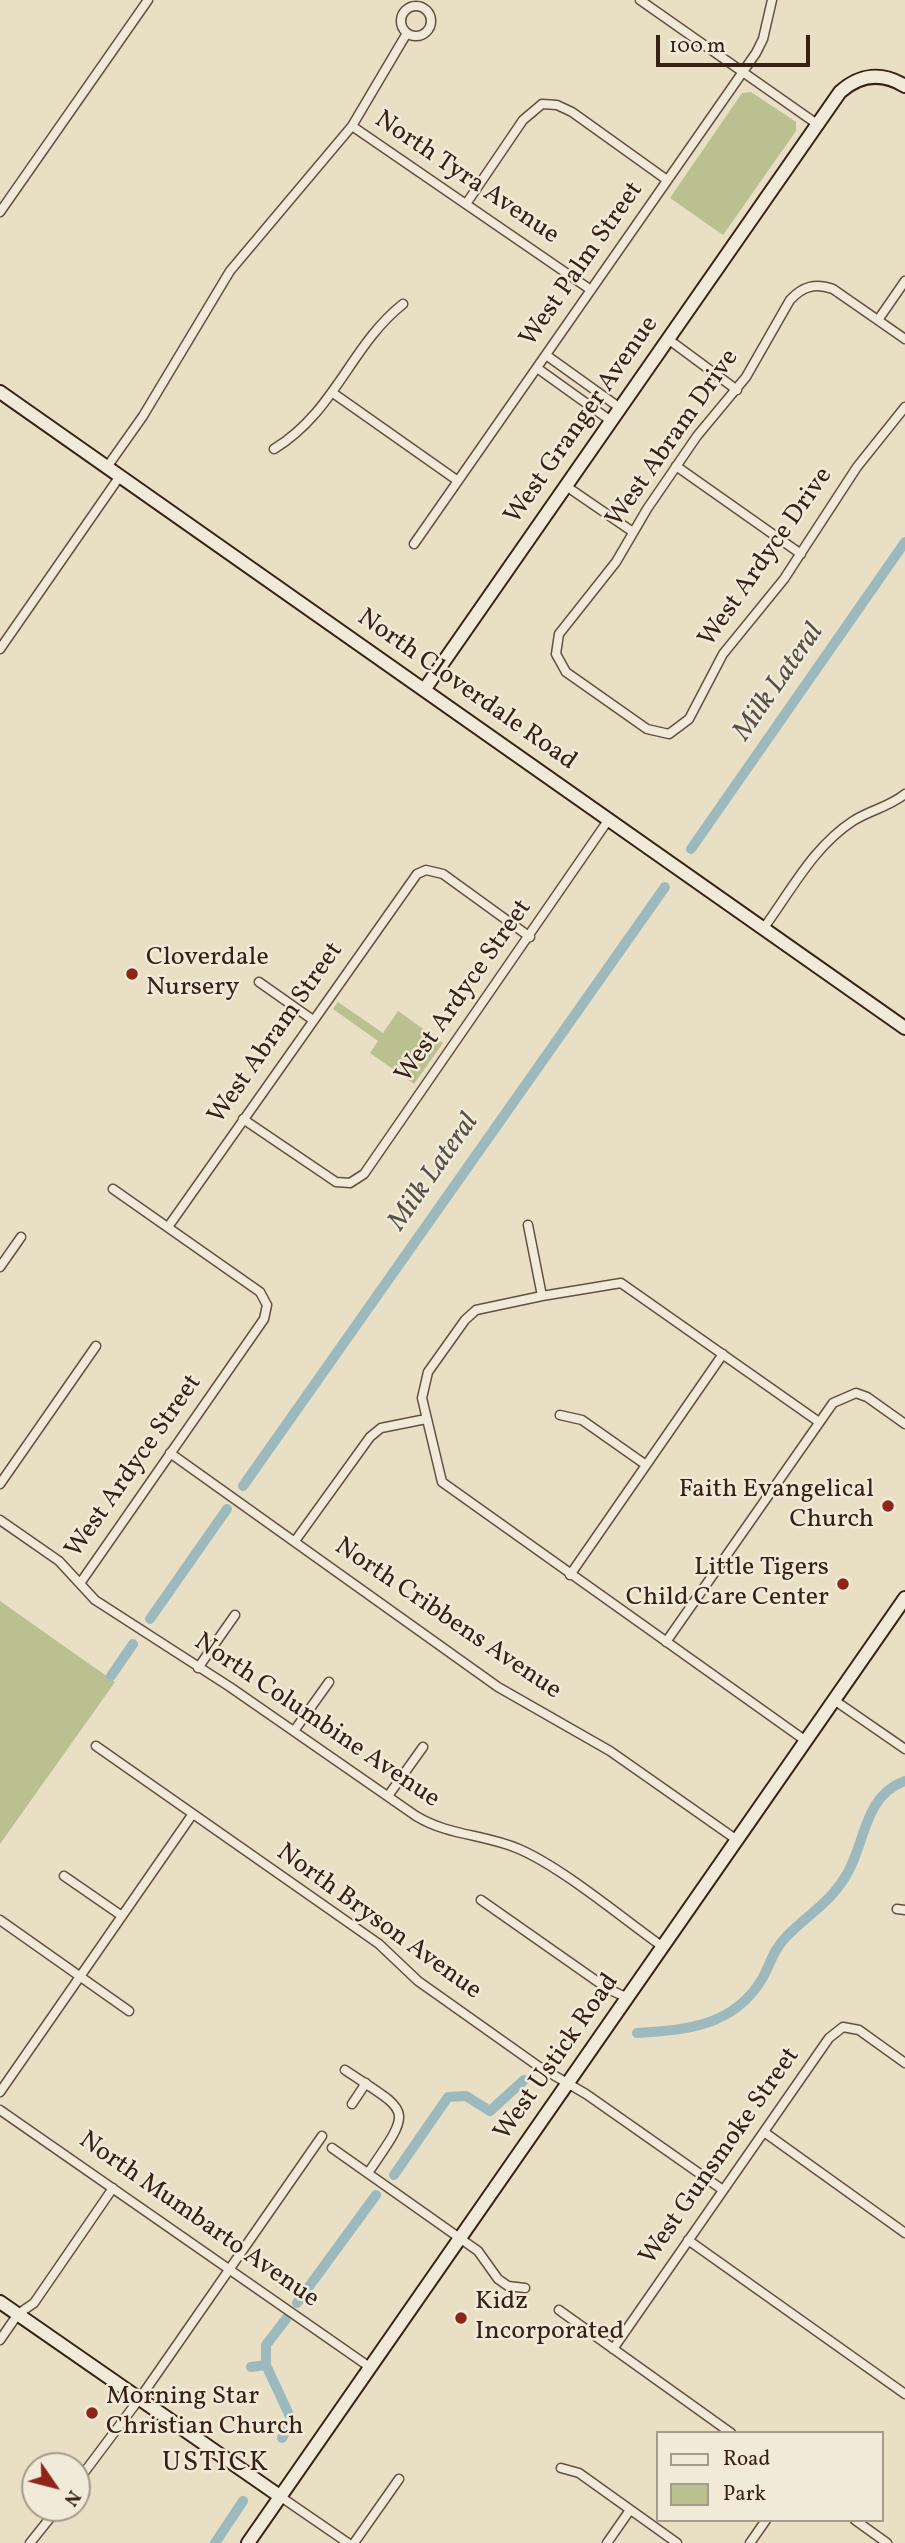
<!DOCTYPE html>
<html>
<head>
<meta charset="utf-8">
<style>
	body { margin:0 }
	#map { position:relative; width:905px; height:2543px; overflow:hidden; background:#e9dfc5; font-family:Vollkorn,serif }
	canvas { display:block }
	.legend { position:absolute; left:656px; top:2431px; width:228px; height:91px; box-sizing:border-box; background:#f1ead9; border:2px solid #a69a8a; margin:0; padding:9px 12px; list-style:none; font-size:21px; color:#362114 }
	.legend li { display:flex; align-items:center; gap:14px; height:35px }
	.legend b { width:35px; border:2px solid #a69a8a }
	.north { position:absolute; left:21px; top:2452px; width:70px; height:70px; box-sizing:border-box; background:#f1ead9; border:2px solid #a69a8a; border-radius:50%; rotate:125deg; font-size:19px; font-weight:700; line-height:28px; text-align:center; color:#362114 }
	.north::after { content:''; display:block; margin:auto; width:24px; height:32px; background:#8f2418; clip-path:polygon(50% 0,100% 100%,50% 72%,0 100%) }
	.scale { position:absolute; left:656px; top:35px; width:154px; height:32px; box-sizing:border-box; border:4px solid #362114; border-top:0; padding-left:9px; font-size:21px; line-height:24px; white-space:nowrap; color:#362114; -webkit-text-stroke:5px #f1ead9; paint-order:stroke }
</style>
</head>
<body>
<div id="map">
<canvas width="905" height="2543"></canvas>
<ul class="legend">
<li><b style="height:9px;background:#f1ead9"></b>Road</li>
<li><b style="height:19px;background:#bbc091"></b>Park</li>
</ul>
<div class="north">N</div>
<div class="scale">100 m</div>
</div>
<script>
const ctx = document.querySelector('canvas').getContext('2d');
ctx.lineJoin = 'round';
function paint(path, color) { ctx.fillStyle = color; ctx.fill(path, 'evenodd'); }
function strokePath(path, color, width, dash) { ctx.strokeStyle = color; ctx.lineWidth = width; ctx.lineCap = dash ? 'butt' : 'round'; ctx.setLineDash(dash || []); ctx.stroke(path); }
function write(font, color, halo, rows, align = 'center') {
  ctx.font = font + ' Vollkorn,serif'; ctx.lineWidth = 5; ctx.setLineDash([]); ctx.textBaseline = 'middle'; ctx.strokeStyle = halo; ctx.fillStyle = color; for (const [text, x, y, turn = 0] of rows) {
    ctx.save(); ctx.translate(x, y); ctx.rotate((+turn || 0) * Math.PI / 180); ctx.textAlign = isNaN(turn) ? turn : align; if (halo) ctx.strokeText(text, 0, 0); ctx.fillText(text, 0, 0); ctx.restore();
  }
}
const green = new Path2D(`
	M751,92l45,30v9l-73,104 -53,-37 72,-105z
	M338,1002l45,31 15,-22 45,32 -29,41 -44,-31 8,-12 -45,-32z
	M0,1601l115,81 -115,162z`);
const canal = new Path2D(`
	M691,849l214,-307
	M243,1486l422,-599
	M150,1619l77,-110
	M111,1676l22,-32
	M637,2033c50,-3 97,-7 125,-54 8,-14 11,-29 24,-42 23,-24 45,-34 62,-65 18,-32 16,-76 57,-91
	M394,2175l54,-78 18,-1 24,15 34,-31
	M297,2303l79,-108
	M251,2367l15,-2
	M282,2438l10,-17 -26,-56v-20l20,-26
	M215,2543l28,-42`);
const street = new Path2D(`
	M640,0l177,124
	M401 21a15 15 0 1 1 30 0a15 15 0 1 1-30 0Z
	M352,126l239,164
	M466,204l57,-84 19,-16 15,1 15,7 95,68
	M0,212l148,-212
	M878,320l27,-39
	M668,339l69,51
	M905,339l-72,-50c-18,-6 -30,-3 -43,11l-44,77 -49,59 -50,73 -31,53 -57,72 -3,20 10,18 81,57 22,5 20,-15 34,-65 61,-75 73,-112 48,-60
	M546,355l74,53
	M537,368l74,53
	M333,393l125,88
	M274,449c61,-37 77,-104 129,-145
	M676,466l125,88
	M107,467l36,-51 87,-145 122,-145 55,-93
	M566,486l67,46
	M414,544l342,-491 7,-14 9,-39
	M0,649l120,-173
	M763,929c28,-38 50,-82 90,-108 17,-11 36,-14 52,-27
	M259,982l54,38
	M243,1119l93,63 14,1 14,-9 245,-355
	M528,1225l14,71 79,-13 198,139
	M168,1227l249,-353 9,-4 17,4 87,63
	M0,1267l21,-30
	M542,1296l-66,14 -11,10 -37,52 -6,26 20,84 364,259
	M560,1415l22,5 64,45
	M170,1453l328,234 112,64 127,89
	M0,1484l96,-138
	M0,1520l59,41 36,39 135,87 186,129c33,20 68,18 103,33 44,19 103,69 144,98
	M295,1541l75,-104 11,-9 45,-9
	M570,1575l153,-221
	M81,1582l183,-263 3,-14 -7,-13 -147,-103
	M666,1642l167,-239 23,-10 11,4 38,27
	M198,1668l37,-53
	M834,1700l71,49
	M294,1731l35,-49
	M96,1746l283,198 39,37 120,85 48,28 137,96
	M388,1796l35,-49
	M64,1876l58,40
	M481,1900l127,89 20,9
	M897,1909l8,1
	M0,1920l129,91
	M345,2070c66,44 69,36 23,103
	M0,2092l192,-277
	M352,2104l14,-21
	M0,2110l371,258
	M764,2132l141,101
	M332,2148l146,103 20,28 10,7 17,2
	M688,2240l217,154
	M559,2310l172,123
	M0,2340l18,-26 16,-11 79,-115
	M613,2349l216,-311 14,-11 16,3 46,33
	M561,2468l18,5 98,70
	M77,2482l63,-84 182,-262
	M281,2497l67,46
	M855,2520l32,23
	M30,2543l28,-35
	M354,2543l45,-64
	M607,2543l23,-33
	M750,2543l16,-23`);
const secondary = new Path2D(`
	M0,392l905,636
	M424,690l416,-598c20,-18 42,-20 65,-6
	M0,2302l281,195
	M248,2543l657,-945`);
const markers = [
	[132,974,7,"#8f2418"],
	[888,1506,7,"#8f2418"],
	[843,1584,7,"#8f2418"],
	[461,2318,7,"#8f2418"],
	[92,2413,7,"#8f2418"]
];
const streetNames = [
	["North Tyra Avenue",466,179,34],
	["West Palm Street",583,265,-55],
	["West Granger Avenue",583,421,-55],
	["West Abram Drive",674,439,-55],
	["West Ardyce Drive",767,558,-55],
	["North Cloverdale Road",466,691,35],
	["West Ardyce Street",465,992,-55],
	["West Abram Street",277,1034,-55],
	["West Ardyce Street",135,1467,-55],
	["North Cribbens Avenue",447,1620,34],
	["North Columbine Avenue",316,1722,34],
	["North Bryson Avenue",378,1923,36],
	["West Ustick Road",558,2058,-55],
	["West Gunsmoke Street",721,2157,-55],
	["North Mumbarto Avenue",198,2221,35]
];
const poiNames = [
	["Cloverdale",146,959],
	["Nursery",146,989],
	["Faith Evangelical",874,1491,"right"],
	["Church",874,1521,"right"],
	["Little Tigers",829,1569,"right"],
	["Child Care Center",829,1599,"right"],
	["Kidz",475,2303],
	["Incorporated",475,2333],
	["Morning Star",106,2398],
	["Christian Church",106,2428]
];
const waterNames = [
	["Milk Lateral",780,683,-55],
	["Milk Lateral",435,1173,-55]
];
const neighbourhoodNames = [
	["USTICK",216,2465]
];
paint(green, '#bbc091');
strokePath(canal, '#9cbabe', 10);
strokePath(street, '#635040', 11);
strokePath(secondary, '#362114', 16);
strokePath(street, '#f1ead9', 8);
strokePath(secondary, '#f1ead9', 12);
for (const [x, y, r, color] of markers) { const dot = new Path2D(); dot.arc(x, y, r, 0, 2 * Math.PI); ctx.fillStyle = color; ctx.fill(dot); strokePath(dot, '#f1ead9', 2.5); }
write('26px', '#362114', '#f1ead9', streetNames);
write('26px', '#362114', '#f1ead9', poiNames, 'left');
write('italic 28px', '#554f47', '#f1ead9', waterNames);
ctx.letterSpacing = '2px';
write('28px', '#362114', '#f1ead9', neighbourhoodNames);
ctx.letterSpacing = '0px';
</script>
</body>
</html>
